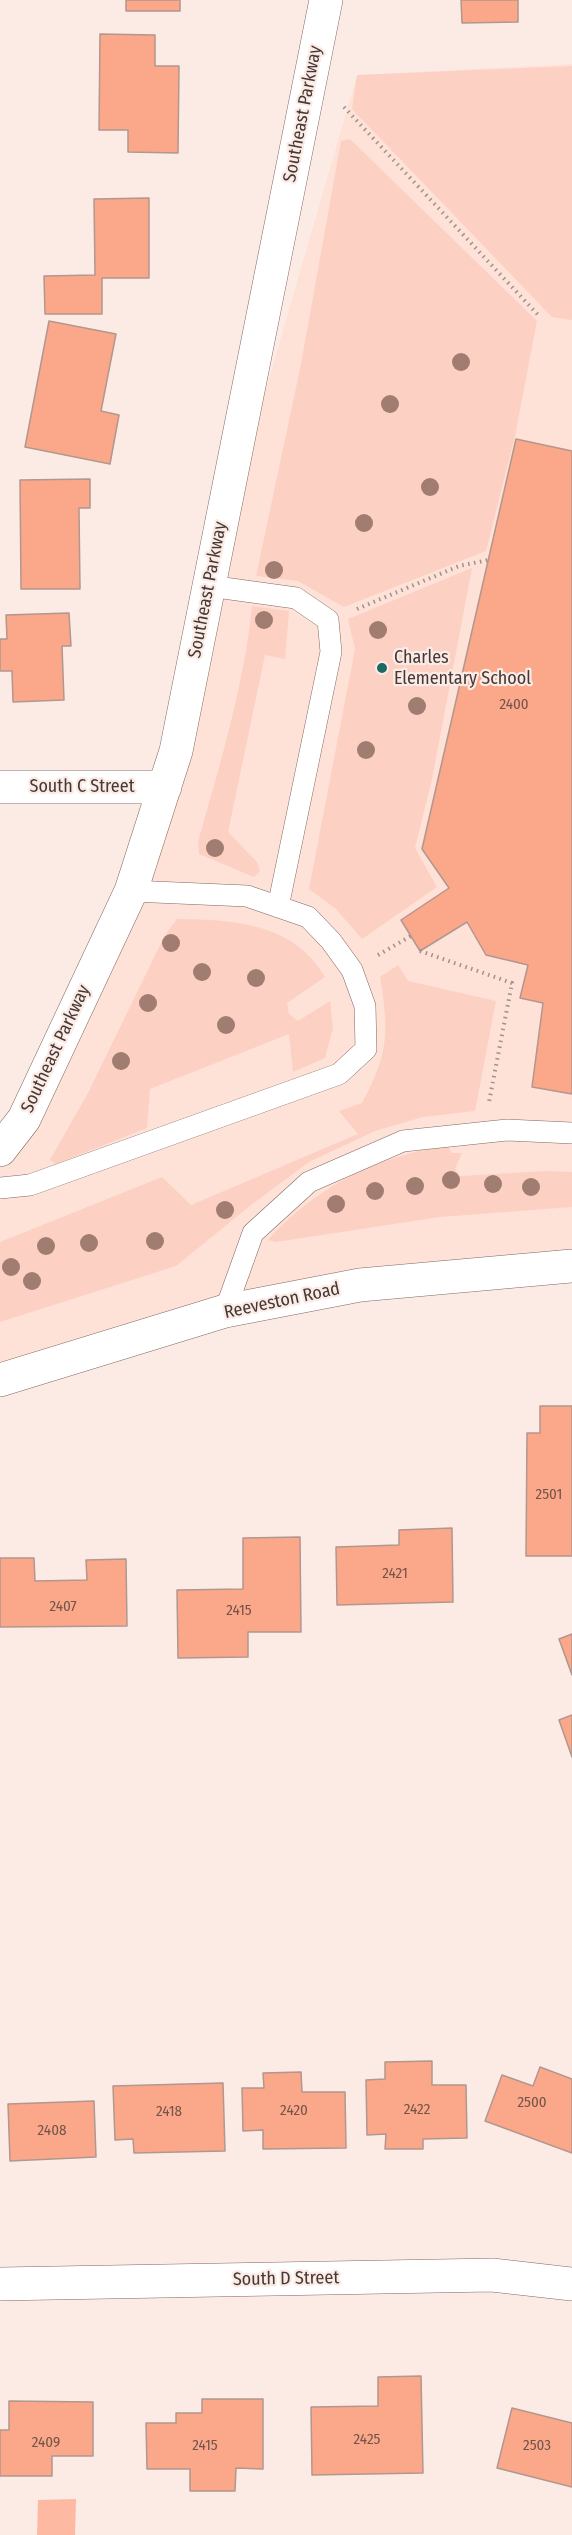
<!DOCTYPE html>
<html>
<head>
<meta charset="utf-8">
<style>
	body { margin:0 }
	canvas { display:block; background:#fcebe5 }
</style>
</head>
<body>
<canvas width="572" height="2535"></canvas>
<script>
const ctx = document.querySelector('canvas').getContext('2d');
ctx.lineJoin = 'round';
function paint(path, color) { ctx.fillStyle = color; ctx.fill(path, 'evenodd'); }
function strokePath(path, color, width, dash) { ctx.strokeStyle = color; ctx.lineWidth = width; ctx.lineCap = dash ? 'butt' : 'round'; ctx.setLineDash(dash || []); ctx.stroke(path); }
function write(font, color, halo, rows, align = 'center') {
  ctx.font = font + ' "Fira Sans Condensed",sans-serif'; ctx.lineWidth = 4.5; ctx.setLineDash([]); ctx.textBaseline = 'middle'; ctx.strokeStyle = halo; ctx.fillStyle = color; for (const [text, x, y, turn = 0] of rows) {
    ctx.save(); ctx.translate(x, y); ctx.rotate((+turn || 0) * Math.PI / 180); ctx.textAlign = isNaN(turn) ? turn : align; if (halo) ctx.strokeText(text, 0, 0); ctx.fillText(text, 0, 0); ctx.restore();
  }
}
const built = new Path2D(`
	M572,64v1202l-212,19 -360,95v-230l131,-259 78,-305 148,-511z`);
const green = new Path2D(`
	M572,66v254l-20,-3 -200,-208 5,-34z
	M350,139l187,182 -22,115 -29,115 -142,56 -46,-26 -42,-5 45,-212 40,-223z
	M472,568l-40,211 -17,69 22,39 -75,52 -26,-30 -27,-20 46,-240 -7,-30z
	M252,606l37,5 -4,48 -20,-4 -37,177 29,30 3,9 -6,6 -55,-23 -1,-12c22,-78 46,-156 54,-236z
	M177,919c56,1 116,3 148,58l-38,26 2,11 9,7 32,-20 3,27 -8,30 -32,14 -4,-38 -139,55 -3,39 -91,36 -6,-4 38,-67 77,-158z
	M398,965l10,16 88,20 -21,110 -52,6 -48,14 -66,31 -58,43 -75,61 -176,56v-80l162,-65 29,28 167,-71 -19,-23 23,-8c27,-50 27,-71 18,-126z
	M446,1143l6,10h10l-7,16 5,7 86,-5 26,1v35l-132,10 -164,25 -8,-2c27,-31 68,-60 107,-75 23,-9 48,-15 71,-22z`);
const water = new Path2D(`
	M76,2499l-1,36h-38l1,-35z`);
const building = new Path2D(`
	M126,0h54v11h-54z
	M461,0h57v22l-56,1z
	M100,34l55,1v31h24l-1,87 -50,-1v-22h-29z
	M149,198v80h-47v36h-57l-1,-38 51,-1 -1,-76z
	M49,321l67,13 -15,77 18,4 -9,49 -85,-17z
	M516,439l56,12v643l-40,-7 11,-84 -23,-5 8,-33 -42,-10 -19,-33 -47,29 -19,-31 48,-32 -27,-39z
	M90,479v29h-11l1,81h-59l-1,-109z
	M69,613l2,33h-9l2,54 -51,2 -1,-31h-12v-32h7l-1,-24z
	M540,1406h32v150h-46l1,-123h13z
	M452,1528l1,74 -116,3 -1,-58 63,-2v-15z
	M300,1537l1,95h-53v25l-70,1 -1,-68 66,-1v-51z
	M0,1558h34l1,23 52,-1 -1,-20 40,-1 1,67 -127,1z
	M572,1634v41l-13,-36z
	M572,1715v42l-13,-37z
	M432,2061v24h34l1,53 -44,1v10h-38l1,-15 -19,1 -1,-55 19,-1v-17z
	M540,2067l32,12v74l-87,-32 17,-46 31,11z
	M301,2072l1,20h43l1,56 -83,1v-19l-20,1 -1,-43h22l-1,-15z
	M223,2083l2,68 -91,2 -1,-14 -18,1 -2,-54z
	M94,2101l2,56 -86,4 -2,-57z
	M421,2376l2,97 -111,2 -1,-68 67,-1v-29z
	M202,2399h61v70l-27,-1 -1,23h-45v-22h-43l-1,-46h30v-10h26z
	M9,2401l84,1v54h-41v20h-52v-46h9z
	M512,2408l60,15v64l-75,-19z`);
const path = new Path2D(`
	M344,107l196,210
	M357,609l102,-43 29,-6
	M420,951l92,32 -23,119
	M378,955l33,-19`);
const service = new Path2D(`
	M209,586l87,12 32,22 3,32 -53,255
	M0,1188l30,-3 309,-111 27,-25 -1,-43 -13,-36 -21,-29 -23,-24 -61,-21 -116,-5
	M225,1311l28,-78 56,-51 94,-41 104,-11 65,3`);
const minor = new Path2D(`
	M0,787h165
	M0,1150l24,-31 107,-228 45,-140 150,-751
	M0,1380l225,-69 135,-26 212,-19
	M0,2284l492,-9 80,9`);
const trees = [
	[461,362],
	[390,404],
	[430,487],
	[364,523],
	[274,570],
	[264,620],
	[378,630],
	[417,706],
	[366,750],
	[215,848],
	[171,943],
	[202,972],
	[256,978],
	[148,1003],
	[226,1025],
	[121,1061],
	[451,1180],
	[493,1184],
	[415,1186],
	[531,1187],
	[375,1191],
	[336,1204],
	[225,1210],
	[155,1241],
	[89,1243],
	[46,1246],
	[11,1267],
	[32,1281]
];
const markers = [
	[382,668,6,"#1c6863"]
];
const numberNames = [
	["2400",514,705],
	["2501",549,1495],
	["2421",395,1574],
	["2407",63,1607],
	["2415",239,1611],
	["2500",532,2103],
	["2422",417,2110],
	["2420",294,2111],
	["2418",169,2112],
	["2408",52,2131],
	["2425",367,2440],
	["2409",46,2443],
	["2415",205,2446],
	["2503",537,2446]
];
const streetNames = [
	["Southeast Parkway",303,114,-79],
	["Southeast Parkway",208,590,-79],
	["South C Street",82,787],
	["Southeast Parkway",56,1049,-65],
	["Reeveston Road",282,1301,-12],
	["South D Street",286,2279,-1]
];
const poiNames = [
	["Charles",394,658],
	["Elementary School",394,679]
];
paint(built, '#fee1d7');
paint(green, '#fcd1c3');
paint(water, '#feb9a3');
paint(building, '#fba78a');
strokePath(building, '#b2978f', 1.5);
strokePath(service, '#816860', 22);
strokePath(minor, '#816860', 34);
strokePath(path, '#9f918c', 4, [1.5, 4.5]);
strokePath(service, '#fff', 21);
strokePath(minor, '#fff', 33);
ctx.fillStyle = '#a17c70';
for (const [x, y] of trees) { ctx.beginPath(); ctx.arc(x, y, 9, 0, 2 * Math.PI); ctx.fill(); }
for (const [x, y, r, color] of markers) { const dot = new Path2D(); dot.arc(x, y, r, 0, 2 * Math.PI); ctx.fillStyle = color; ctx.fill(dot); strokePath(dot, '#fcebe5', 2); }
write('15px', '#72544b', null, numberNames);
write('18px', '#443936', '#fcebe5', streetNames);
write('18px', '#443936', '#fcebe5', poiNames, 'left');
</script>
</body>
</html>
